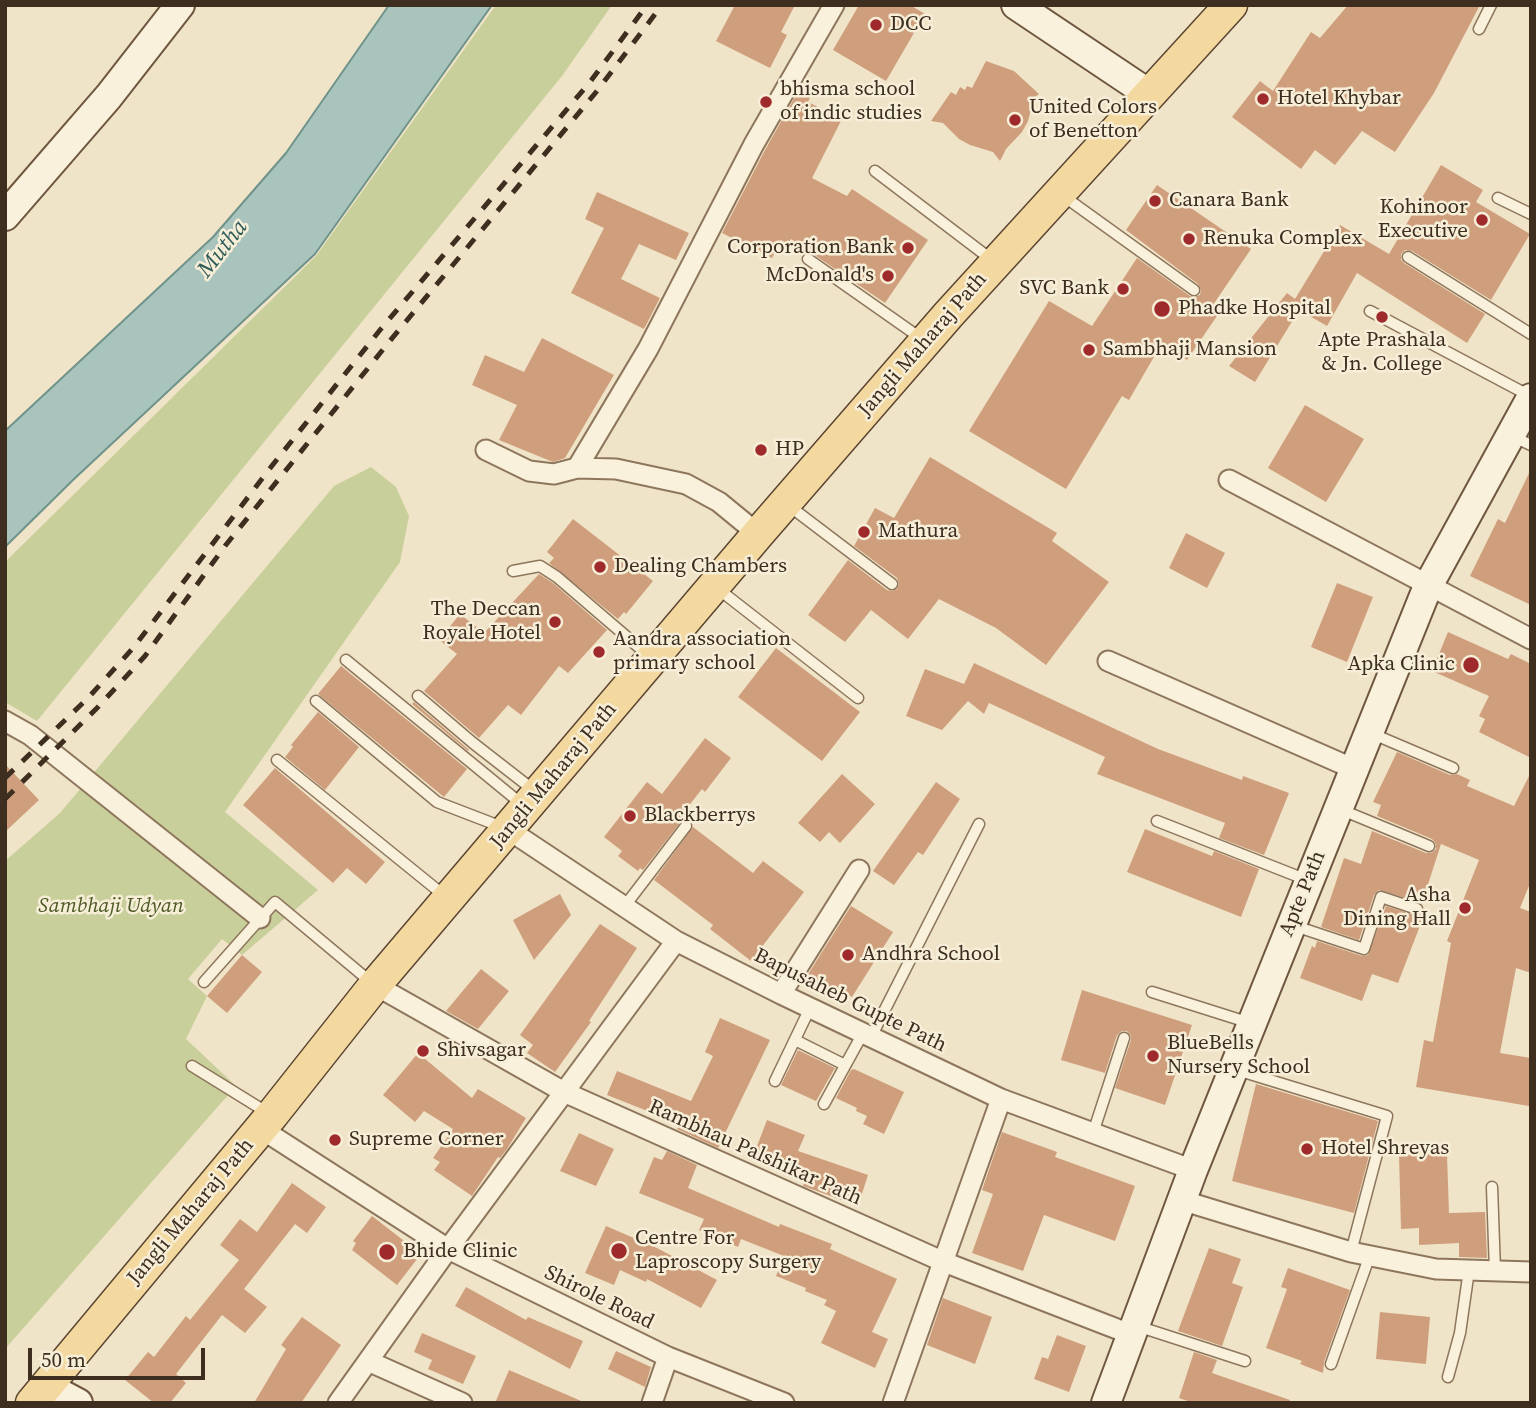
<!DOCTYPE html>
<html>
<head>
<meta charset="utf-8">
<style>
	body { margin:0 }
	#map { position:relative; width:1536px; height:1408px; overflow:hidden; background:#f0e4c8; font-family:"Source Serif 4",serif }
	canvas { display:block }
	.frame { position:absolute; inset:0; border:7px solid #3d2e20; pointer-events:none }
	.scale { position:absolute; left:28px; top:1348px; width:177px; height:32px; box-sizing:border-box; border:4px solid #3d2e20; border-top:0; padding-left:9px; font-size:21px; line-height:24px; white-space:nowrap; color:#3d2e20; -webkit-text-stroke:5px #f7eed8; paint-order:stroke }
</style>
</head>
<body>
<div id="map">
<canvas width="1536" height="1408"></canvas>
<div class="frame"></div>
<div class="scale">50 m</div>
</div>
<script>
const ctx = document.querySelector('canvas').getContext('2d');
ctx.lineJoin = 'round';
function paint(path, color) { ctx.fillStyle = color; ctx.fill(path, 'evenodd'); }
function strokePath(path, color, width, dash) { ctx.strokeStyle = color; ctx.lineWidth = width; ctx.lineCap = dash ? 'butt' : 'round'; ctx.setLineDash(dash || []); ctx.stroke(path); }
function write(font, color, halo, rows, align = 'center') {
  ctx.font = font + ' "Source Serif 4",serif'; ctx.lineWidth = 5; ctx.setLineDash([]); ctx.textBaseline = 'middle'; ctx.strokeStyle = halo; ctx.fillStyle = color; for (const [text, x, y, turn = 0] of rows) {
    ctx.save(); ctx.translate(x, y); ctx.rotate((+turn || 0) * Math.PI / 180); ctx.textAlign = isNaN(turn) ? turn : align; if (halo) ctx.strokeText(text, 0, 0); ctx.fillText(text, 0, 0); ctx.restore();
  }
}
const green = new Path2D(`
	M496,5h116l-50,71 -525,645 -32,-19v-140l311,-306z
	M371,467l25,20 13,29 -9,46 -175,250 93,78 -76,65 -20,-16 -34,40 19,17 -21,43 50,47 -231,263v-488l55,-48 274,-327z`);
const water = new Path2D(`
	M389,5h103l-177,249 -242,226 -68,67v-116l208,-194 73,-84z`);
const building = new Path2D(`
	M735,5h60l-14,27 6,3 -17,33 -54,-27z
	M859,5h51l15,9 -39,67 -53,-31z
	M1348,5h132l-46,88 -39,59 -33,-21 -27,34 -20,-15 -14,19 -69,-52 28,-36 13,10 38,-59 9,6z
	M986,61l28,10 25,23 -5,4 -6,23 -6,11 -16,17 -6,12 -7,-9 -23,-7 -11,-6 -16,-16 -12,-2 20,-29 5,3 4,-8 5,3 2,-4 5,2z
	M800,88l12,5 -4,9 34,17 -30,59 35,18 5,-7 76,51 -43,63 -94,-64 -3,5 -7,-4 -9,18 -50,-25 43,-83z
	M1441,165l42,25 -7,12 54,32 -39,66 -79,-49 -7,-1 -4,4v6l3,3 81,51 -18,29 -110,-70 -30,53 -28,-16 -44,72 -26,-16 58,-73 8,6 45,-74 49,29z
	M1157,185l94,64 -40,59 8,5 -32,47 -25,-17 -33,57 -7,-4 -56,93 -97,-58 80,-130 43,25 45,-68 53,38 4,1 6,-2 1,-5 -3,-6 -72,-54z
	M597,192l92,41 -13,27 -37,-16 -18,35 39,19 -16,31 -73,-36 33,-65 -19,-9z
	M542,338l72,37 -49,83 -12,4 -54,-22 18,-35 -45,-20 13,-30 39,17z
	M1305,405l59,34 -38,63 -58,-34z
	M930,457l127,76 -5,8 57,41 -63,83 -50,-37 -57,-29 -31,40 -37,-29 -26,32 -37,-27 40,-55 39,30 5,1 5,-2 2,-5 -2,-6 -43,-32 21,-38 19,10z
	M1531,469v136l-61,-29 28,-57 7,4z
	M573,519l80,62 -27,33 -2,-2 -6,7 -69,-56 5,-5 -7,-6z
	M1186,533l39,20 -18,35 -38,-20z
	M539,574l14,9 54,47 -39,43 -9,-7 -38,49 -13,-10 -29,33 -55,-47 33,-37 -18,-14 21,-26 24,19z
	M1337,583l36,14 -26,65 -36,-15z
	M1448,632l60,27 3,-5 20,10v94l-52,-26 6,-13 -6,-3 10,-20 -57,-25z
	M776,648l84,64 -38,49 -84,-64z
	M974,663l184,86 84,31 1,-4 46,17 -25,62 -45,-17 6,-15 -128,-49 8,-17 -116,-54 -5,11 -16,-13 -26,29 -36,-14 19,-47 39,15z
	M341,666l126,103 -23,28 -126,-103z
	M414,702l54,47h1l-1,2 -56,-47z
	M318,712l41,35 -34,43 -40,-33 8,-10 -2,-2z
	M705,738l26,20 -26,34 -3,-3 -22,28 3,2 -40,51 -3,-2 -2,3 -20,-15 4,-5 -18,-14 43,-55 15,12z
	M1397,752l53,23 7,-1 13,6 -3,6 47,20 17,-34v109l-11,27 11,4v61l-15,-5 -16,85 31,5 -2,48 -113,-19 8,-47 9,2 18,-99 -4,-2 32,-81 -38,-16 -19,59 -43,-13 -5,5 -15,45 -38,-13 23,-69 17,6 11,-33 54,22h5l5,-4v-5l-4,-5 -55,-23 4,-11 -8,-3z
	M5,764l34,36 -34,32z
	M275,768l110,94 -19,22 -19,-16 -14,15 -90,-78z
	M842,774l33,30 -35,39 -11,-11 -9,10 -22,-19z
	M936,782l24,17 -37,56 -5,-3 -24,33 -21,-14z
	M693,827l60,46 10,-12 41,31 -53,69 -41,-32 3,-4 -59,-45z
	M1145,829l67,27 2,-5 45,18 -18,48 -114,-45z
	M560,894l11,21 -37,45 -21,-40z
	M851,906l42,26 -41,65 -16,-10 -5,7 -26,-15z
	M1386,906l37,12 -25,65 -26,-9 -10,27 -62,-23 12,-32 3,2 2,-7 45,15 6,-1z
	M600,924l37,24 -48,73 2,1 -36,50 -28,-19 6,-8 -13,-10z
	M242,955l20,17 -35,41 -20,-17z
	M481,969l28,22 -31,38 -32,-18z
	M1082,990l110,35 -27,80 -50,-17 16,-48v-4l-4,-5h-5l-5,4 -12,38 -44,-13z
	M720,1018l50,22 -52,108 -41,-19 3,-5 -73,-29 10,-24 74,30 22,-45 -8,-4z
	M798,1050l37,18 -19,33 -35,-16z
	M418,1053l54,45 6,-9 48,29 -19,31 -7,9 -2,-1 -26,39 -38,-26 6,-8 -7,-4 20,-29 -29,-18 -9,11 -32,-27z
	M854,1069l50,23 -20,42 -21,-10 4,-8 -11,-5 1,-3 -21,-10 15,-28z
	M1256,1084l122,37 -24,92 -122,-32z
	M767,1120l38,15 -7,16 70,24 -10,31 -55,-20 4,-12 -53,-20z
	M1002,1132l55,20 -2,5 80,29 -20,55 -71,-26 -21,56 -51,-18 21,-59 -11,-4z
	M579,1133l35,16 -18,37 -36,-15z
	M667,1151l30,14 -9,23 91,39 1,-3 52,20 -2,5 67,30 -25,53 16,7 -13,29 -54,-25 15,-32 -12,-6 3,-5 -22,-9 1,-3 -30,-12 8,-20 -43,-17 -3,8 -39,-17 5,-11 -65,-26 15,-36 8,3z
	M1447,1154l2,59 36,-1 2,46 -28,-1v-14l-40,2v-17l-18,1 -2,-74z
	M292,1183l34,24 -19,26 -12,-9 -51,65 23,18 -22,26 -23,-18 -46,59 10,9 -16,20h-16l-29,-23 23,-28 6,5 32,-41 4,4 49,-60 -19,-15 20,-26 17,13z
	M372,1216l49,38 -24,31 -45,-35 4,-7 -3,-2z
	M606,1226l51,22 60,32 -16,28 -54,-29 -1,3 -26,-12 -6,15 -29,-12z
	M1209,1248l32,11 -9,24 11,4 -21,59 -44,-15z
	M1288,1268l62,22 -26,72 -1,11 -23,-9 2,-3 -36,-13 21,-59 -6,-2z
	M466,1287l60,33 2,-3 55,24 -13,28 -115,-63z
	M943,1298l49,19 -17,47 -48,-19z
	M1380,1312l50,5 -4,47 -50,-5z
	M302,1317l39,28 -40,58h-47l32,-54 -5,-4z
	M422,1333l54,23 -13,28 -35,-15 4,-9 -18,-8z
	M1057,1335l29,11 -17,46 -35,-13 8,-22 6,2z
	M616,1351l35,16 -6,20 -37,-18z
	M1194,1352l23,8 -5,13 78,27 -1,3h-96l-14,-5z
	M509,1370l77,33h-91z`);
const lane = new Path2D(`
	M1479,29l12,-24
	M875,171l117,89
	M1062,195l132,95
	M1498,198l33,16
	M1408,257l123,77
	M808,259l114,80
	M1370,311l160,85
	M1514,437l17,8
	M788,505l104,79
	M513,571l27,-5 17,11 92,79
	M717,588l141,110
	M346,660l178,146
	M418,696l55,47 63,49
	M316,701l121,101 65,25
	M1373,734l80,34
	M277,760l169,137
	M1342,810l87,36
	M1157,821l150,59
	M624,907l62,-81
	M1295,926l69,23 17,-52 36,12
	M204,982l71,-80 97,81
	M1152,992l98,31
	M871,1037l108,-213
	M795,1040l50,25
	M192,1066l76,47
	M1237,1070l150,46 -36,136
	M775,1081l35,-73
	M824,1104l39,-71
	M1093,1133l31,-95
	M1492,1187l3,84
	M1137,1326l108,35
	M1331,1364l39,-109
	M1448,1377l12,-44 9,-63`);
const street = new Path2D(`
	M486,450l43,21 25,3 23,-6 39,1 70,15 33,18 39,32
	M577,468l71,-119 106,-205 80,-139
	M1229,480l302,159
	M1108,661l246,108
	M5,721l25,14 230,183
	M509,830l167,111 105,53 220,105 192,71
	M375,985l189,107 380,170 186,72
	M781,994l78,-124
	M260,1128l188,121 220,108 116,46
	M1181,1200l170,52 85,17 95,3
	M368,1361l94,42
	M338,1403l110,-154 228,-308
	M652,1403l16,-46
	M893,1403l108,-304`);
const secondary = new Path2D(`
	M1016,5l133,89
	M5,216l104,-120 71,-91
	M46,1386l32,17
	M1106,1403l87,-233 235,-584 103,-188`);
const primary = new Path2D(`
	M32,1403l240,-288 103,-130 383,-451 191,-220 282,-309`);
const rail = new Path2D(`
	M5,778l83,-80 46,-51 137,-180 109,-137 210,-248 57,-77
	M5,799l92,-91 48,-52 80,-110 164,-204 208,-251 65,-86`);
const markers = [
	[876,25,7,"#9e2a2b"],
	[1263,99,7,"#9e2a2b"],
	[766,102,7,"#9e2a2b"],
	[1015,120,7,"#9e2a2b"],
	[1155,201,7,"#9e2a2b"],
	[1482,220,7,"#9e2a2b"],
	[1189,239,7,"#9e2a2b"],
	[908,248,7,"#9e2a2b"],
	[888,276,7,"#9e2a2b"],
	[1123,289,7,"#9e2a2b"],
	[1162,309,9,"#9e2a2b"],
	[1382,317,7,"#9e2a2b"],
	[1089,350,7,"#9e2a2b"],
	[761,450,7,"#9e2a2b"],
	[864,532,7,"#9e2a2b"],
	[600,567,7,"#9e2a2b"],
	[555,622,7,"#9e2a2b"],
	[599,652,7,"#9e2a2b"],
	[1471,665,9,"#9e2a2b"],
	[630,816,7,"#9e2a2b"],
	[1465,908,7,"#9e2a2b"],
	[848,955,7,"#9e2a2b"],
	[423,1051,7,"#9e2a2b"],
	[1153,1056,7,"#9e2a2b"],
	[335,1140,7,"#9e2a2b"],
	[1307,1149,7,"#9e2a2b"],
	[619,1251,9,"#9e2a2b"],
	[387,1252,9,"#9e2a2b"]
];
const poiNames = [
	["DCC",890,25],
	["bhisma school",780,90],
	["of indic studies",780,114],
	["Hotel Khybar",1277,99],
	["United Colors",1029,108],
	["of Benetton",1029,132],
	["Canara Bank",1169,201],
	["Kohinoor",1468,208,"right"],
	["Executive",1468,232,"right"],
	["Renuka Complex",1203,239],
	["Corporation Bank",894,248,"right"],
	["McDonald's",874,276,"right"],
	["SVC Bank",1109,289,"right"],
	["Phadke Hospital",1178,309],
	["Apte Prashala",1382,341,"center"],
	["& Jn. College",1382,365,"center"],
	["Sambhaji Mansion",1103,350],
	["HP",775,450],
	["Mathura",878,532],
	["Dealing Chambers",614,567],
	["The Deccan",541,610,"right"],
	["Royale Hotel",541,634,"right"],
	["Aandra association",613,640],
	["primary school",613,664],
	["Apka Clinic",1455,665,"right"],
	["Blackberrys",644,816],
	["Asha",1451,896,"right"],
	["Dining Hall",1451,920,"right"],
	["Andhra School",862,955],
	["BlueBells",1167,1044],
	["Nursery School",1167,1068],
	["Shivsagar",437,1051],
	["Supreme Corner",349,1140],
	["Hotel Shreyas",1321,1149],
	["Centre For",635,1239],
	["Laproscopy Surgery",635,1263],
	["Bhide Clinic",403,1252]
];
const streetNames = [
	["Jangli Maharaj Path",923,345,-49],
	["Jangli Maharaj Path",554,776,-50],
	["Apte Path",1303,894,-68],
	["Bapusaheb Gupte Path",850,1001,26],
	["Rambhau Palshikar Path",755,1153,24],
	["Jangli Maharaj Path",191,1212,-50],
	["Shirole Road",599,1298,26]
];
const parkNames = [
	["Sambhaji Udyan",111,907]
];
const waterNames = [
	["Mutha",223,249,-52]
];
paint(green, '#c9cf9b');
paint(water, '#a9c4bc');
strokePath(water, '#6f938a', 2);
paint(building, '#cf9f7d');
strokePath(lane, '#8d765c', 13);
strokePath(street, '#8d765c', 23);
strokePath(secondary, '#6f573f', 32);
strokePath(primary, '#5b4430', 35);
strokePath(lane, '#faf1dc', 10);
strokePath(street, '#faf1dc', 19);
strokePath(secondary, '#faf1dc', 28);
strokePath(primary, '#f3d9a0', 32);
strokePath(rail, '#3d2e20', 5, [12, 12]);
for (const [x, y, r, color] of markers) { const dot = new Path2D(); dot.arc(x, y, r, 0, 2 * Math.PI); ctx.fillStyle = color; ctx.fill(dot); strokePath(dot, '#f7eed8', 2.5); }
write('21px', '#3d2e20', '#f7eed8', poiNames, 'left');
write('21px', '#3d2e20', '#f7eed8', streetNames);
write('italic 21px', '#4d5a26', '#f7eed8', parkNames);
write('italic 23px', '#2f5d5a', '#f7eed8', waterNames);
</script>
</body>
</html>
